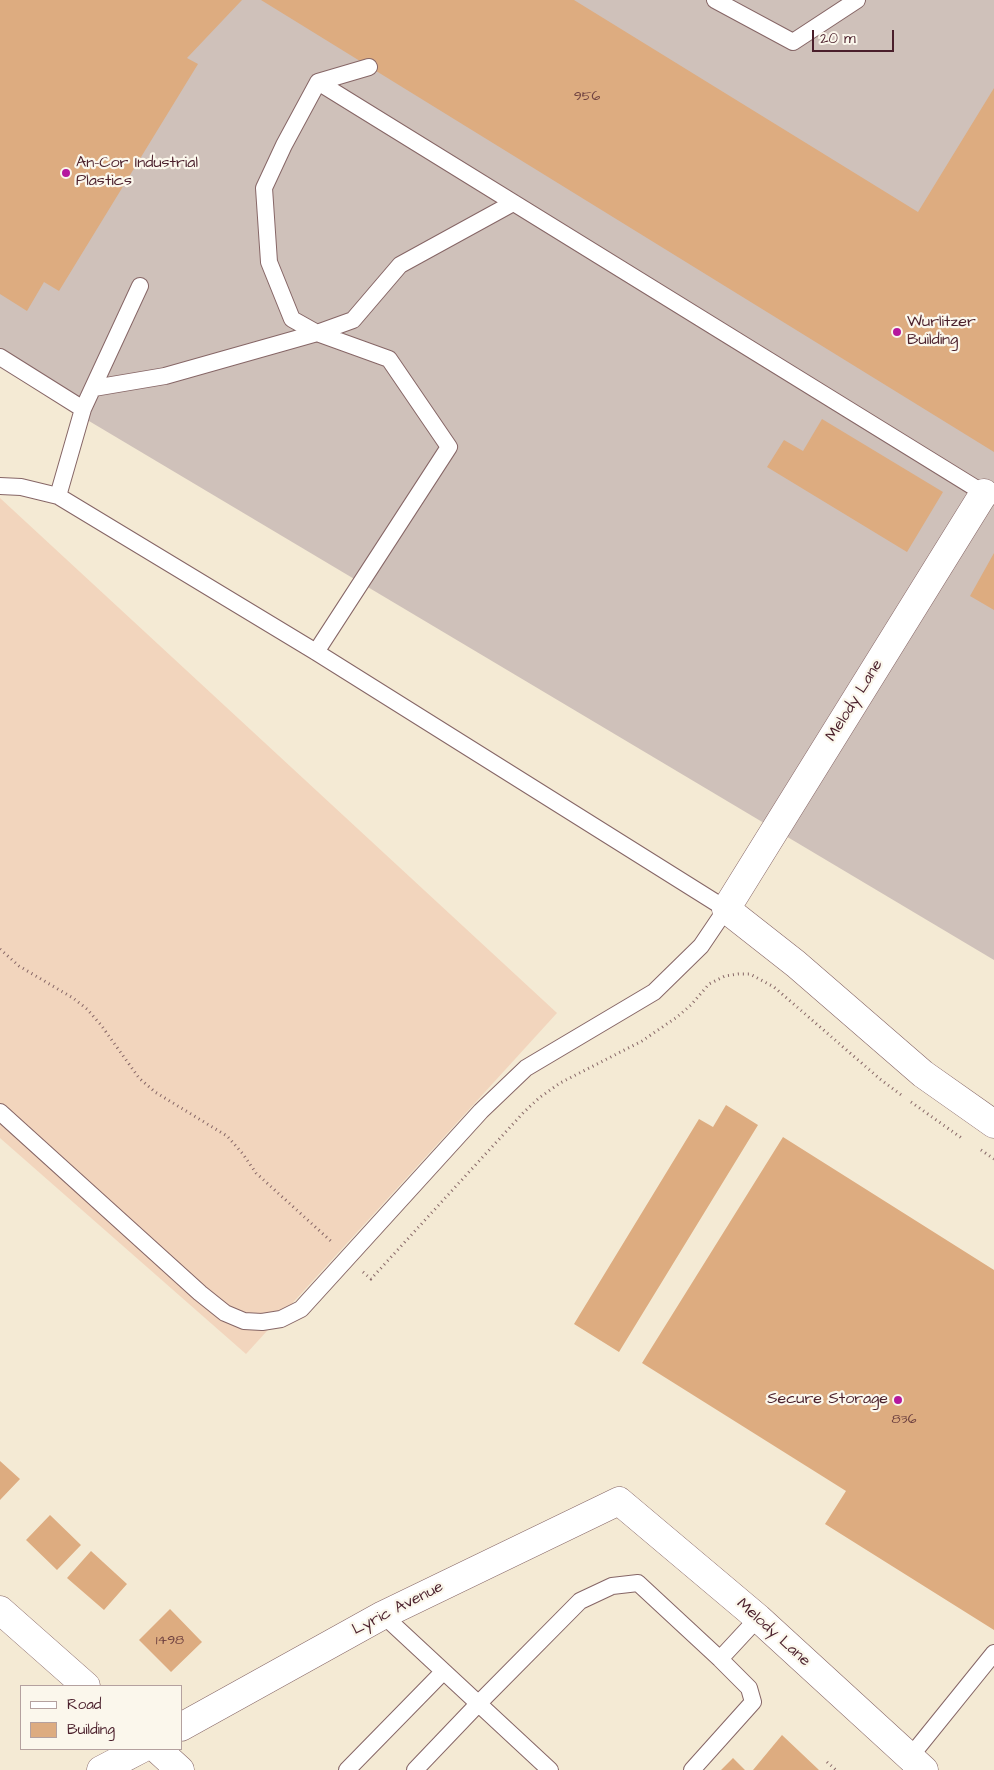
<!DOCTYPE html>
<html>
<head>
<meta charset="utf-8">
<style>
	body { margin:0 }
	#map { position:relative; width:994px; height:1770px; overflow:hidden; background:#f4ead4; font-family:"Architects Daughter",sans-serif }
	canvas { display:block }
	.legend { position:absolute; left:20px; top:1685px; width:162px; height:65px; box-sizing:border-box; background:#fbf7ec; border:1px solid #b4a19f; margin:0; padding:6px 9px; list-style:none; font-size:15px; color:#4a1f2b }
	.legend li { display:flex; align-items:center; gap:10px; height:25px }
	.legend b { width:25px; border:1px solid #b4a19f }
	.scale { position:absolute; left:812px; top:30px; width:82px; height:22px; box-sizing:border-box; border:2px solid #4a1f2b; border-top:0; padding-left:6px; font-size:15px; line-height:18px; white-space:nowrap; color:#4a1f2b; -webkit-text-stroke:4px #fbf7ec; paint-order:stroke }
</style>
</head>
<body>
<div id="map">
<canvas width="994" height="1770"></canvas>
<ul class="legend">
<li><b style="height:6px;background:#fff"></b>Road</li>
<li><b style="height:14px;background:#ddac80"></b>Building</li>
</ul>
<div class="scale">20 m</div>
</div>
<script>
const ctx = document.querySelector('canvas').getContext('2d');
ctx.lineJoin = 'round';
function paint(path, color) { ctx.fillStyle = color; ctx.fill(path, 'evenodd'); }
function strokePath(path, color, width, dash) { ctx.strokeStyle = color; ctx.lineWidth = width; ctx.lineCap = dash ? 'butt' : 'round'; ctx.setLineDash(dash || []); ctx.stroke(path); }
function write(font, color, halo, rows, align = 'center') {
  ctx.font = font + ' "Architects Daughter",sans-serif'; ctx.lineWidth = 4.5; ctx.setLineDash([]); ctx.textBaseline = 'middle'; ctx.strokeStyle = halo; ctx.fillStyle = color; for (const [text, x, y, turn = 0] of rows) {
    ctx.save(); ctx.translate(x, y); ctx.rotate((+turn || 0) * Math.PI / 180); ctx.textAlign = isNaN(turn) ? turn : align; if (halo) ctx.strokeText(text, 0, 0); ctx.fillText(text, 0, 0); ctx.restore();
  }
}
const built = new Path2D(`
	M0,498l557,515 -311,341 -246,-216z`);
const industrial = new Path2D(`
	M0,0h994v960l-994,-592z`);
const building = new Path2D(`
	M0,0h242l-55,58 11,6 -139,227 -15,-9 -17,29 -27,-17z
	M261,0h313l344,212 76,-124v364z
	M822,419l121,73 -36,60 -140,-85 17,-27 19,11z
	M994,553v57l-24,-14z
	M726,1105l32,20 -139,227 -45,-28 125,-205 14,8z
	M783,1137l211,133v360l-169,-106 21,-33 -204,-128z
	M0,1461l20,18 -20,21z
	M50,1515l31,30 -24,25 -31,-30z
	M91,1551l36,33 -23,26 -37,-32z
	M170,1609l32,33 -31,30 -32,-32z
	M782,1735l37,35h-66z
	M733,1758l12,12h-24z`);
const path = new Path2D(`
	M0,949l19,17 54,32 14,11 14,16 38,53 16,14 72,44 16,18 13,19 77,70
	M911,1102l52,37
	M981,1150l13,9
	M363,1272l8,7 153,-167 15,-14 21,-15 82,-42 35,-24 14,-12 18,-21 16,-8 13,-2h12l24,13 106,92 24,18
	M827,1762l9,8`);
const lane = new Path2D(`
	M715,0l78,42 64,-42
	M318,82l672,415
	M0,357l83,52
	M94,388l71,-12 152,-43 36,-13 47,-55 113,-62
	M0,486l21,1 37,9 258,156 410,257 -25,37 -47,46 -128,76 -45,43 -180,198 -20,10 -19,3 -18,-1 -19,-8 -25,-20 -200,-181
	M58,496l25,-87 57,-123
	M316,652l133,-205 -60,-88 -72,-26 -25,-14 -23,-57 -5,-74 20,-43 34,-63 51,-15
	M383,1615l167,155
	M720,1659l38,-41
	M910,1757l84,-104
	M347,1770l96,-98
	M415,1770l63,-66 102,-103 32,-15 26,-3 82,76 29,29 4,14 -61,68`);
const street = new Path2D(`
	M984,493l-258,416 70,55 127,110 71,50
	M0,1610l86,76
	M181,1727l202,-112 236,-114 139,117 166,152
	M157,1749l23,21
	M101,1770l40,-21`);
const markers = [
	[66,173,5,"#b5179e"],
	[897,332,5,"#b5179e"],
	[898,1400,5,"#b5179e"]
];
const numberNames = [
	["956",587,97],
	["836",904,1420],
	["1498",170,1641]
];
const poiNames = [
	["An-Cor Industrial",76,164],
	["Plastics",76,182],
	["Wurlitzer",907,323],
	["Building",907,341],
	["Secure Storage",888,1400,"right"]
];
const streetNames = [
	["Melody Lane",855,701,-58],
	["Lyric Avenue",398,1609,-27],
	["Melody Lane",773,1633,42]
];
paint(built, '#f2d5bd');
paint(industrial, '#cfc1ba');
paint(building, '#ddac80');
strokePath(lane, '#866666', 18);
strokePath(street, '#866666', 29);
strokePath(path, '#866666', 3, [1, 4]);
strokePath(lane, '#fff', 16);
strokePath(street, '#fff', 28);
for (const [x, y, r, color] of markers) { const dot = new Path2D(); dot.arc(x, y, r, 0, 2 * Math.PI); ctx.fillStyle = color; ctx.fill(dot); strokePath(dot, '#fbf7ec', 2); }
write('14px', '#6f4240', null, numberNames);
write('16px', '#4a1f2b', '#fbf7ec', poiNames, 'left');
write('16px', '#4a1f2b', '#fbf7ec', streetNames);
</script>
</body>
</html>
